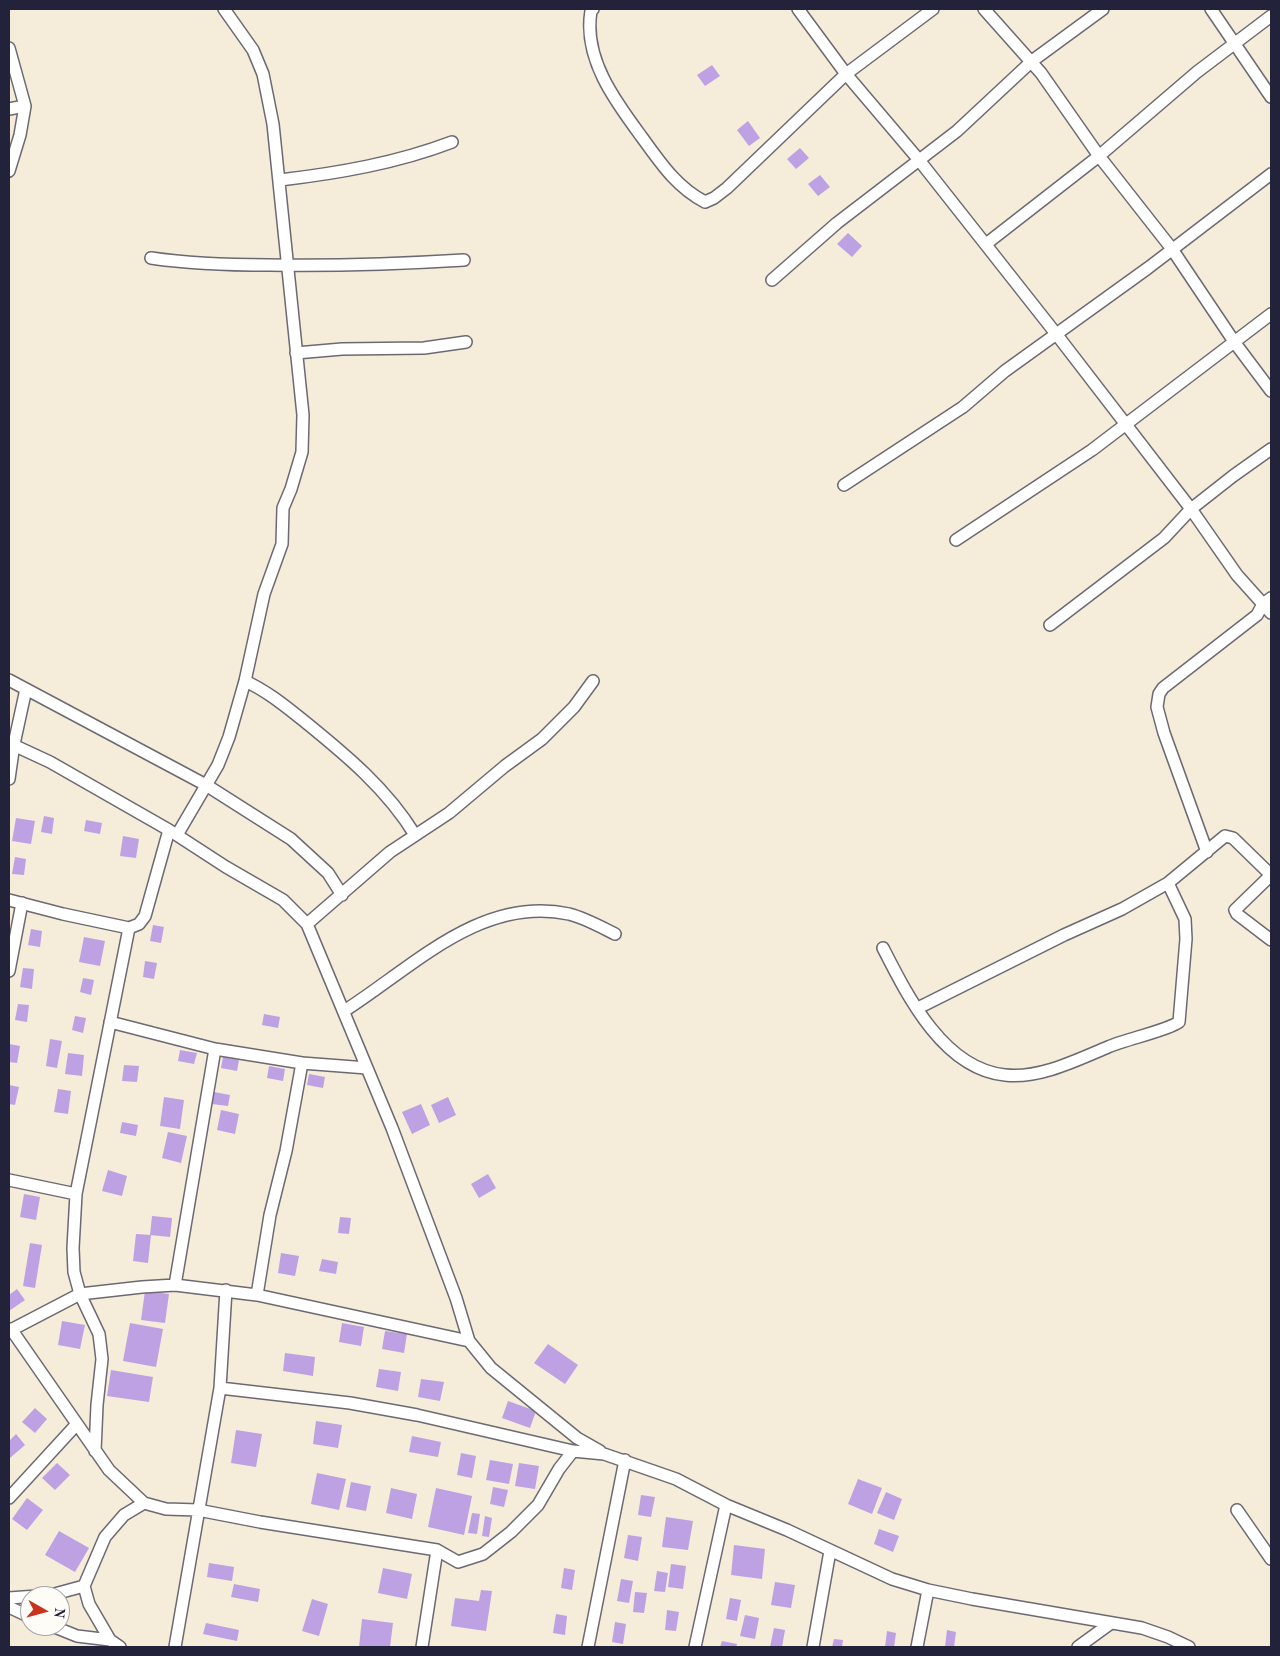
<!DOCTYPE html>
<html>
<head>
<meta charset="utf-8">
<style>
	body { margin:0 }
	#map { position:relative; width:1280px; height:1656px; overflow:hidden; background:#f5edd9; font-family:"Old Standard TT",serif }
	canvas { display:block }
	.frame { position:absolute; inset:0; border:10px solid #22223b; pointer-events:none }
	.north { position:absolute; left:20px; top:1586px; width:50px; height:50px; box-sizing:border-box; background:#fdfcf7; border:1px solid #a5a5ac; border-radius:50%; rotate:97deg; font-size:14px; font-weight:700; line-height:20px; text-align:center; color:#22223b }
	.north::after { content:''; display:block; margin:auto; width:18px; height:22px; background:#c8321e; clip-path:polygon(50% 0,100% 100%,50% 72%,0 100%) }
</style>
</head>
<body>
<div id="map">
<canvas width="1280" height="1656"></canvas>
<div class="frame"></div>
<div class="north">N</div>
</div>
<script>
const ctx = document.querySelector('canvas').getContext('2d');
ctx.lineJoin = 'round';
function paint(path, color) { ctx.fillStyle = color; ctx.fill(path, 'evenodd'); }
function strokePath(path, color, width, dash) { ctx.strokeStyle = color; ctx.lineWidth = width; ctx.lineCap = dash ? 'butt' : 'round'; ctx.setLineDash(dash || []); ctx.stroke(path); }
const building = new Path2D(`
	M712,65l8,11 -15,10 -8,-11z
	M748,121l12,17 -11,8 -12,-16z
	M800,148l9,10 -13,11 -9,-10z
	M820,175l10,12 -12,9 -10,-12z
	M848,233l14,13 -10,11 -15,-13z
	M44,816l10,2 -2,16 -11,-2z
	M16,818l19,3 -4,23 -19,-3z
	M86,820l16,3 -2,11 -16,-3z
	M123,836l16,3 -3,19 -16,-2z
	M15,857l11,2 -2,16 -12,-1z
	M153,925l11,2 -3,16 -11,-2z
	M31,929l11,2 -2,16 -12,-2z
	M84,937l21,4 -5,25 -21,-4z
	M145,961l12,2 -3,16 -11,-2z
	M23,968l11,1 -2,20 -12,-2z
	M83,978l11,2 -3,15 -11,-3z
	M18,1004l11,1 -2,17 -12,-2z
	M264,1014l16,3 -2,11 -16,-3z
	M75,1016l11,2 -3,15 -11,-3z
	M50,1039l12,2 -5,27 -11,-2z
	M9,1044l11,2 -3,17 -8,-1z
	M180,1050l17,3 -3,11 -16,-3z
	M68,1053l16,2 -2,21 -17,-2z
	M223,1057l16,3 -2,11 -16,-3z
	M124,1065l15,1 -2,16 -15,-1z
	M269,1066l16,3 -2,12 -16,-3z
	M309,1074l16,3 -2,11 -16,-3z
	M9,1085l10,2 -4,18 -6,-1z
	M58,1089l13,2 -3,23 -14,-2z
	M214,1092l16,3 -2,11 -16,-2z
	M164,1097l20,3 -4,29 -20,-3z
	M448,1097l8,18 -17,8 -8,-18z
	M421,1104l9,21 -18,9 -10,-22z
	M221,1110l18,4 -4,20 -18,-4z
	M122,1122l16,3 -2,11 -16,-3z
	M168,1132l19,4 -6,27 -19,-5z
	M108,1170l19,6 -5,20 -20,-5z
	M488,1174l8,14 -17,10 -8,-14z
	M24,1194l16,3 -4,23 -16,-3z
	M152,1216l20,2 -2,19 -20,-2z
	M340,1217l11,1 -2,16 -11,-1z
	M136,1234l15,1 -3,28 -15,-2z
	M30,1243l12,2 -7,43 -12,-2z
	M281,1253l18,3 -4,20 -17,-3z
	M322,1259l16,3 -2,12 -17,-3z
	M17,1289l8,11 -16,11v-16z
	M145,1291l24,3 -4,29 -24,-3z
	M62,1321l23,4 -5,24 -22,-4z
	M130,1323l33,6 -7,38 -33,-6z
	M342,1323l22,4 -3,19 -22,-4z
	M385,1331l22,3 -3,19 -22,-4z
	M548,1344l30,21 -13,19 -31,-21z
	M285,1353l30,4 -2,19 -30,-5z
	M379,1369l22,3 -3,19 -22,-4z
	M111,1370l42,7 -4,25 -42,-6z
	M421,1379l23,3 -4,19 -22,-4z
	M508,1401l28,10 -6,17 -28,-10z
	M35,1408l12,11 -12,14 -13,-11z
	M316,1421l26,4 -4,23 -25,-4z
	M236,1430l26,4 -6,33 -25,-4z
	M16,1434l9,11 -15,13 -1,-17z
	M412,1436l29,6 -3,15 -29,-5z
	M461,1453l15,3 -4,22 -15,-3z
	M490,1460l23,4 -4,20 -23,-4z
	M57,1463l13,12 -15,15 -13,-12z
	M519,1463l20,3 -4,23 -20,-3z
	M317,1473l29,6 -7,31 -28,-6z
	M858,1479l24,9 -10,26 -24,-10z
	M351,1482l20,4 -5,25 -20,-4z
	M493,1487l15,3 -4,17 -14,-3z
	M391,1488l26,6 -5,25 -26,-6z
	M436,1488l36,8 -8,39 -36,-8z
	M886,1492l16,7 -8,21 -17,-7z
	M641,1495l14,2 -4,20 -13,-2z
	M27,1498l16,12 -16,20 -15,-11z
	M472,1513l8,1 -3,20 -9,-1z
	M485,1516l7,2 -3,19 -7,-1z
	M666,1517l27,4 -5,29 -26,-3z
	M879,1529l20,7 -6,16 -19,-8z
	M59,1531l30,17 -14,24 -30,-17z
	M628,1535l14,2 -4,24 -14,-3z
	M734,1545l31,4 -3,30 -31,-4z
	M209,1563l25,4 -2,14 -25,-4z
	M671,1564l15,2 -3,23 -15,-2z
	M383,1568l29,6 -5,25 -29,-6z
	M564,1568l11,2 -3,20 -11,-2z
	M657,1571l11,2 -3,19 -11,-1z
	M621,1579l12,2 -4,22 -12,-2z
	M775,1582l20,3 -4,23 -20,-3z
	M234,1584l26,5 -2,13 -27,-5z
	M481,1590l11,1 -6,40 -35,-5 4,-28 24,3z
	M635,1592l12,1 -3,20 -11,-1z
	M730,1598l11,2 -4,21 -11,-2z
	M312,1599l16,5 -9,32 -17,-5z
	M667,1610l12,2 -3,19 -11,-1z
	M556,1614l11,2 -2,19 -12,-2z
	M745,1615l14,3 -4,21 -15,-3z
	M362,1619l31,4 -3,24h-31z
	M615,1622l11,2 -3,20 -11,-2z
	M206,1623l33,7 -2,11 -34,-7z
	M774,1628l11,2 -3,17h-12z
	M947,1630l9,2 -2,15h-9z
	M887,1631l9,2 -2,14h-9z
	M834,1639l9,1 -1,7h-10z
	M722,1641l15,3 -1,3h-16z`);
const minor = new Path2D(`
	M593,9l-2,2c-8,47 24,90 50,125 19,26 35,51 64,66l9,-4 13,-10 119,-114 87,-65
	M798,9l48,65 73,86 138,175 134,174 46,66 34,38
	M984,9l57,64 58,83 73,93 63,94 36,48
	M1211,9l60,88
	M9,48l16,58 -5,29 -11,36
	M9,109l16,-3
	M280,180c59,-7 117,-17 172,-38
	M986,244l113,-88 98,-84 74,-56
	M151,258c40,6 78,7 118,7 65,1 130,-1 195,-5
	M772,280l65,-57 120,-92 75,-70 71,-52
	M296,353l46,-4 82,-1 42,-6
	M844,485l119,-78 42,-36 143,-103 123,-94
	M956,540l136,-90 179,-136
	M1050,625l114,-87 27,-29 42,-33 38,-27
	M9,680l197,105 85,54 37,34 14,22
	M245,681c22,10 40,25 59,40 42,34 83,68 111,114
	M9,743l41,19 119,68 57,37 57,33 24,24 85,204 64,170 13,43 22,27 86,70 23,13
	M9,779l5,-35 12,-55
	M177,835l41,-70 11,-28 16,-56 19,-87 18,-50 1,-36 8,-19 11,-37 1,-37 -30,-291 -10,-50 -10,-24 -29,-41
	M1207,852l-43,-119 -7,-26 2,-13 4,-6 94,-73 6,-11 8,-6
	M1271,875l-36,35 2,4 34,26
	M9,900l54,14 66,14 10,-4 6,-8 24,-86
	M307,924l83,-72 59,-39 56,-47 37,-27 32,-32 19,-26
	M883,948c25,49 61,121 122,127 34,4 72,-15 103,-28 18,-8 58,-16 71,-25l7,-83 -1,-20 -17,-36
	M9,971l13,-68
	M918,1008l146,-73 58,-26 46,-26 57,-47 8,2 38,37
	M344,1011c68,-43 137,-116 225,-97 16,4 32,13 46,20
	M110,1022l105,27 87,14 65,5
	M9,1180l67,14
	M175,1285l40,-236
	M257,1295l13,-80 16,-64 16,-88
	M11,1329l98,141 35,33
	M9,1331l71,-37 62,-7 33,-2 82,10 212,46
	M220,1388l130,15 67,12 156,36 31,3 72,25 50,26 61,25 105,49 36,11 44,9 170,29 26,9 21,10
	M95,1451l2,-46 5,-46 -3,-25 -19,-40 -6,-22 -1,-24 3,-54 53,-266
	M9,1498l67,-73
	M1237,1510l34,49
	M9,1598l42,-3 33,-9
	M9,1607l21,10
	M52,1626l25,10 33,4 10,7
	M110,1640l-21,-36 -5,-18 21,-49 19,-22 20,-12 22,6 32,1 62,12 177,28 21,12 25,-8 28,-22 27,-27 21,-36 14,-18
	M175,1647l45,-259 6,-98
	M422,1647l15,-97
	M588,1647l37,-187
	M695,1647l31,-142
	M813,1647l17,-96
	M917,1647l11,-57
	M1078,1647l33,-24`);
paint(building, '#bda1e3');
strokePath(minor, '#6c6972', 14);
strokePath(minor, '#fff', 11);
</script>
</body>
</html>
